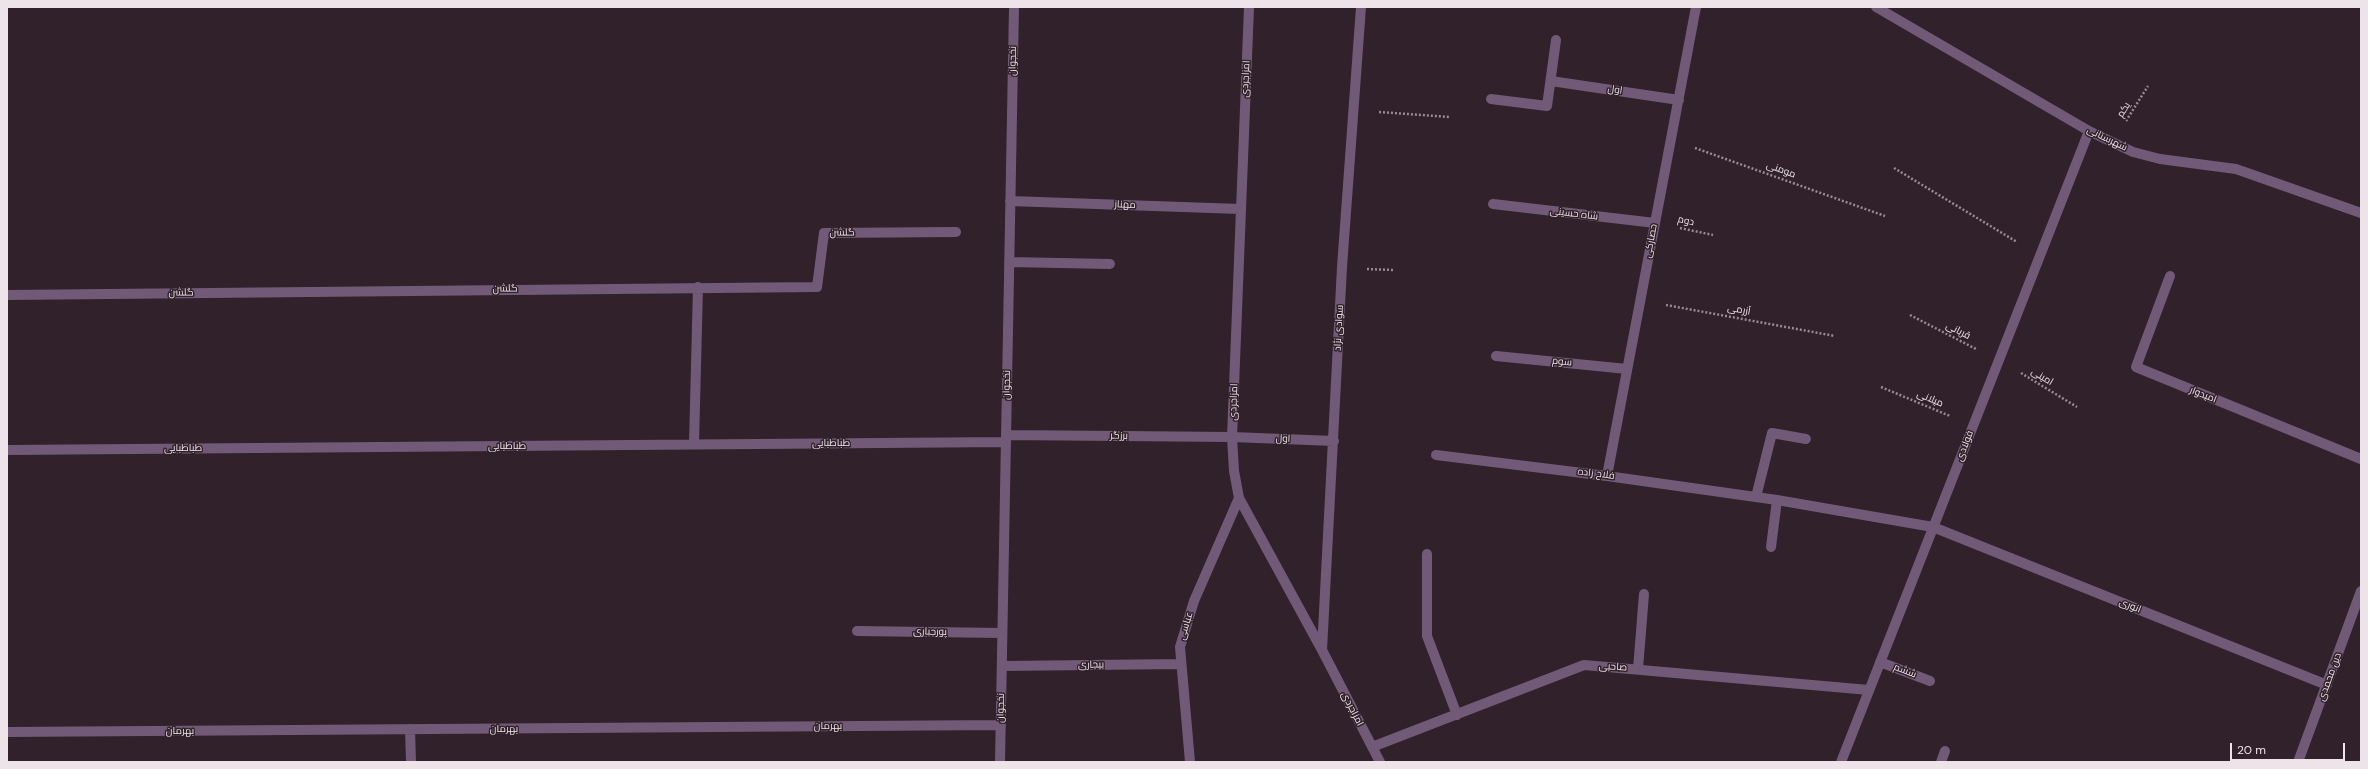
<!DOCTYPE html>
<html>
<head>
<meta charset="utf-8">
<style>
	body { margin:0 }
	#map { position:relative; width:2368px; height:769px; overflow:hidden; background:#31212a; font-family:"DM Sans",sans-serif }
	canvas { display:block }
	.frame { position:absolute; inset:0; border:8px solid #eee3e9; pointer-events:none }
	.scale { position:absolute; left:2230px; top:743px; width:115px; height:18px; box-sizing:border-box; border:2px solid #eee3e9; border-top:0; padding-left:5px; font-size:12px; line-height:14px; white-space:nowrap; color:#eee3e9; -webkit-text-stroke:3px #31212a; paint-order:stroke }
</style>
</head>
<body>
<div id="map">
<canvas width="2368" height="769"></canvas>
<div class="frame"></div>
<div class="scale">20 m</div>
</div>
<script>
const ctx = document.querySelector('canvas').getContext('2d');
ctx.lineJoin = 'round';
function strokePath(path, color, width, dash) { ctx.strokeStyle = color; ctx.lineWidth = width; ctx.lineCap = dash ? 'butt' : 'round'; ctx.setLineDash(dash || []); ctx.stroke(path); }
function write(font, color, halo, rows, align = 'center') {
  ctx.font = font + ' "DM Sans",Cairo,sans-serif'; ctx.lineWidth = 3; ctx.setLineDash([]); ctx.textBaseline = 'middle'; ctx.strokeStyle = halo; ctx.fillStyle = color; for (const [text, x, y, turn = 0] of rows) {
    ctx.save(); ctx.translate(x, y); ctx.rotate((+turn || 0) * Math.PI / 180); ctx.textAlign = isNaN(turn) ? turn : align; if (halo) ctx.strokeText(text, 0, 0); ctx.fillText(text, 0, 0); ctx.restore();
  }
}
const path = new Path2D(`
	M1379,112l71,5
	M2126,121l22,-35
	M1695,148l190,68
	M1894,168l123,74
	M1680,228l33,7
	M1367,269l26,1
	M1666,305l169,31
	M1910,315l66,34
	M2021,373l56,34
	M1881,387l69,29`);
const minor = new Path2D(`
	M1249,7l-17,430 2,34 5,27 83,152 58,112
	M1876,7l213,124 44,21 27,7 76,10 125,44
	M1551,81l128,19
	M1491,99l56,7 9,-66
	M1010,201l230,8
	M1493,204l162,19
	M1009,262l101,2
	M2170,276l-34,91 225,92
	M7,295l810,-8 7,-54 132,-1
	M1496,356l131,13
	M1006,435l226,2 102,4
	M694,444l4,-157
	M7,450l999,-8
	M1436,455l171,21 170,24 156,27 394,158
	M1607,476l89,-469
	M1756,497l16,-64 34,6
	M1771,547l6,-47
	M1427,554v82l30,79
	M857,631l145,2
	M1322,650l20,-383 19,-260
	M1880,662l50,19
	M1002,666l178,-2
	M1638,669l6,-75
	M410,729l1,33
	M7,732l994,-7
	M1372,747l212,-82 285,25
	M1000,762l14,-755
	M1190,762l-10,-115 14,-46 45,-103
	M1841,762l248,-631
	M1941,762l4,-11
	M2298,762l63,-171`);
const streetNames = [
	["نخجوان",1013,61,-89],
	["امزاجردی",1246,79,-87],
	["اول",1615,90,8],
	["یکم",2124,110,-58],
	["شهرستانی",2107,139,26],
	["مومنی",1781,170,20],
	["مهناز",1125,205,2],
	["شاه حسینی",1574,214,7],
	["دوم",1686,221,12],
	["گلشن",842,233,-1],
	["حصارکی",1651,241,-79],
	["گلشن",505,289,-1],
	["گلشن",181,293,-1],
	["آزرمی",1739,310,10],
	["سوادی نژاد",1339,328,-87],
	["قربانی",1958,331,27],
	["سوم",1562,362,6],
	["امینی",2042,377,31],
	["نخجوان",1007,385,-89],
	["امیدوار",2203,395,22],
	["میلانی",1930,399,23],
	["امزاجردی",1234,402,-88],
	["برزگر",1119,436,1],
	["اول",1283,439,2],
	["طباطبایی",831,443],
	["طباطبایی",507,446],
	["فولادی",1965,446,-69],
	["طباطبایی",183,448],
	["فلاح زاده",1596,474,7],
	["انوری",2130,606,22],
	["عباسی",1186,626,-73],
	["پورجباری",930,632,1],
	["بیجاری",1091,665,-1],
	["صاحبی",1613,667,4],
	["ششم",1905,671,21],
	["دین محمدی",2330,677,-70],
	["نخجوان",1001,708,-89],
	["امزاجردی",1352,709,63],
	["بهرمان",828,726],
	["بهرمان",504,729],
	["بهرمان",180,731]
];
strokePath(path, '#988b92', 2.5, [2, 2]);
strokePath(minor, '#715a78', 10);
write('10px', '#eee3e9', '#31212a', streetNames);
</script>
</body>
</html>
